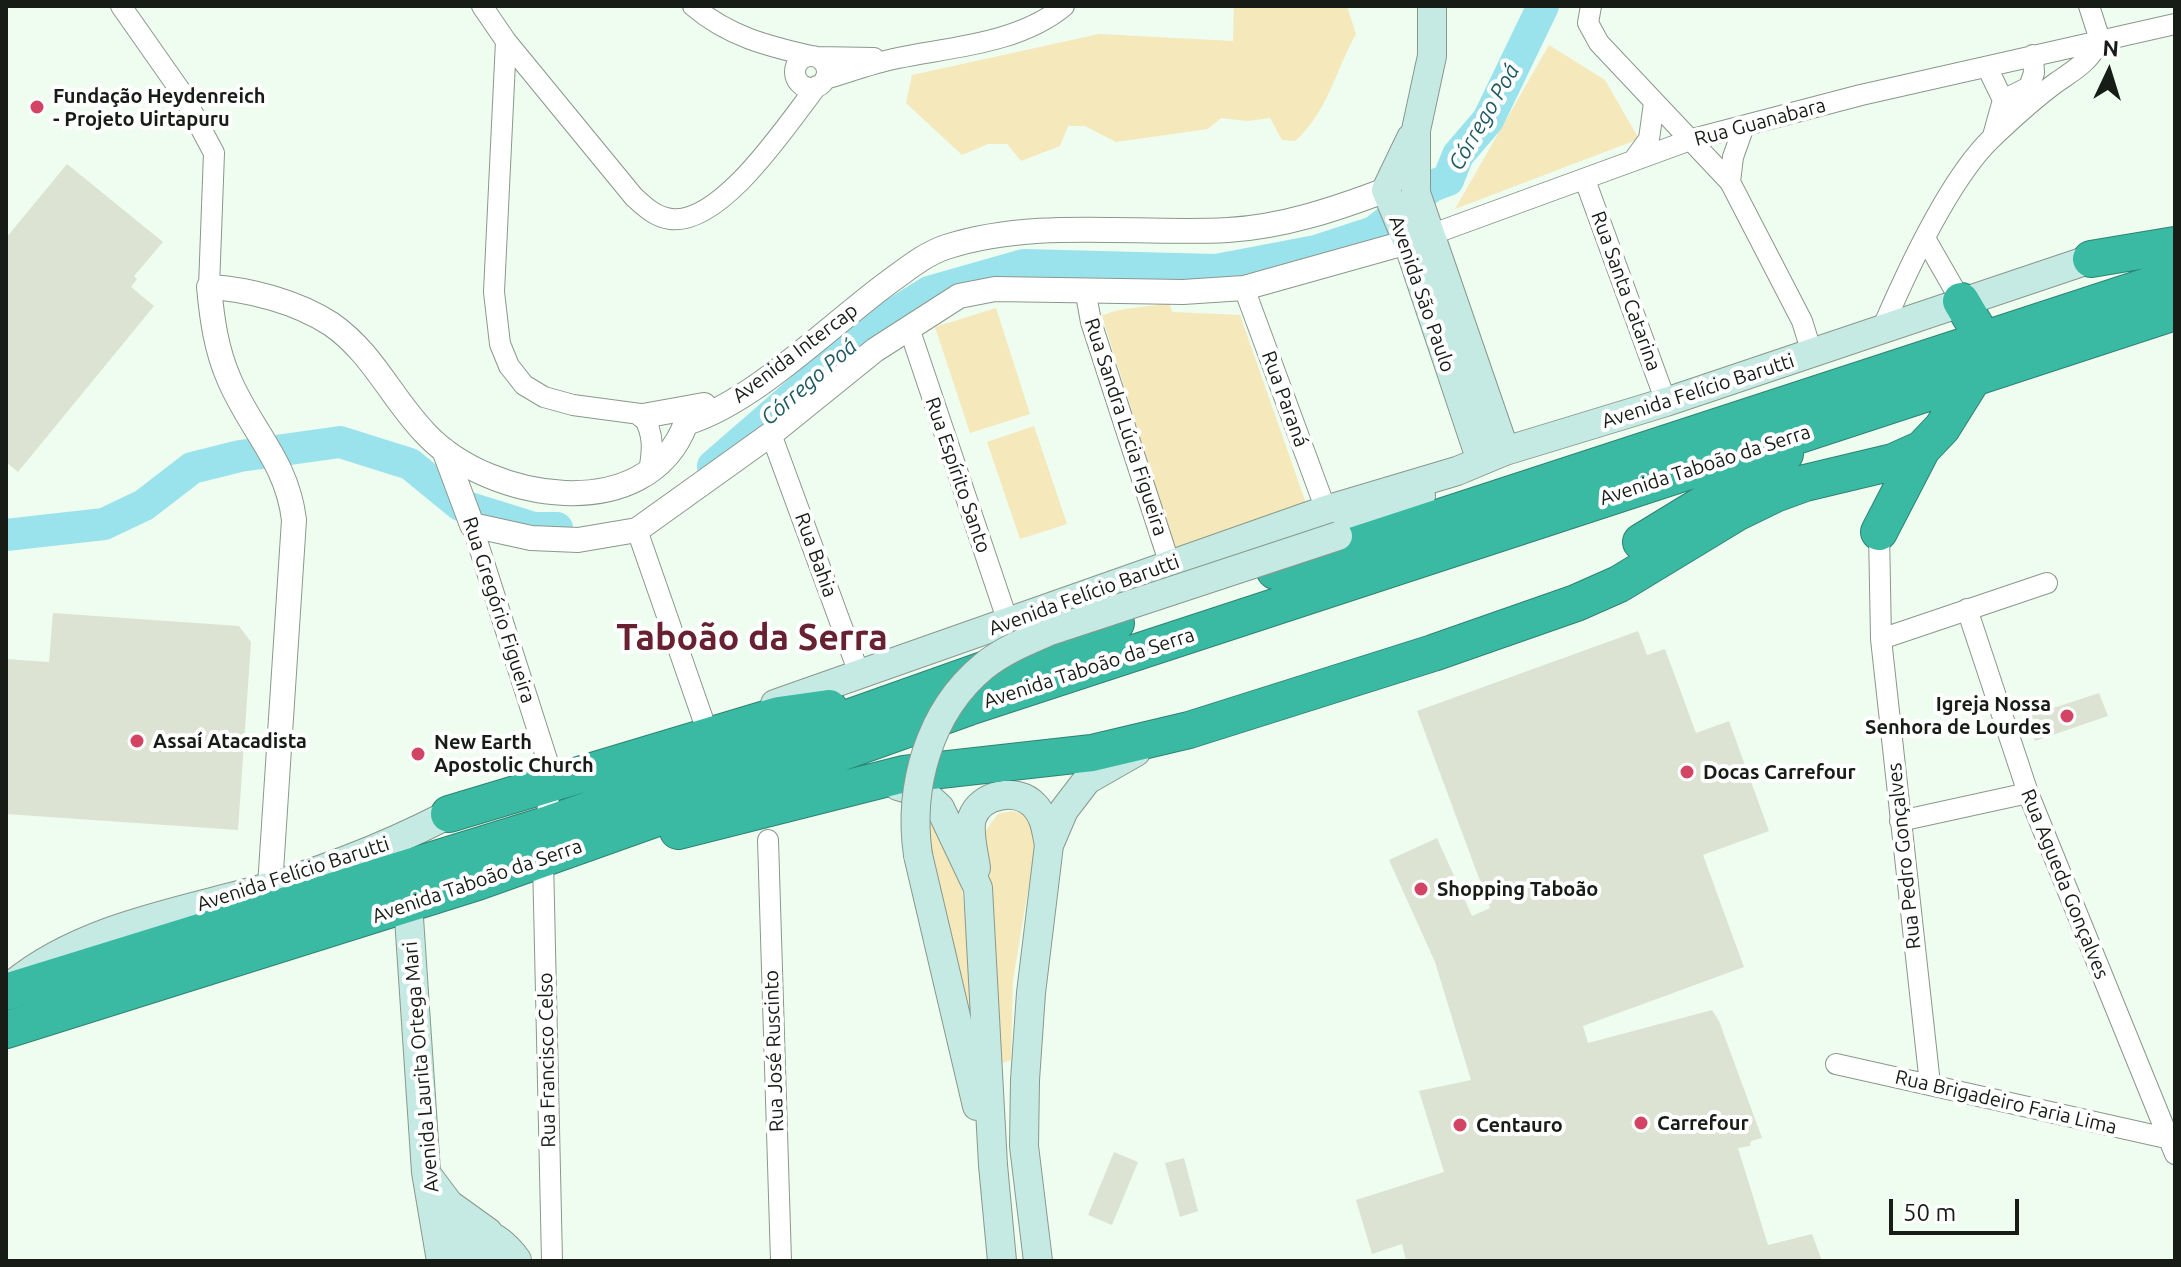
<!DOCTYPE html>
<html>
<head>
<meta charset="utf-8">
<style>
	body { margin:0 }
	#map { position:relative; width:2181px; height:1267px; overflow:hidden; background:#eefdf0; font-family:Ubuntu,sans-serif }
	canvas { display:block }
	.frame { position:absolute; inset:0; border:8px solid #171c17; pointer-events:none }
	.north { position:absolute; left:2069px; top:32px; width:80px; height:80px; -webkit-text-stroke:6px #fff; paint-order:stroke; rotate:4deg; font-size:22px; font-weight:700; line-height:32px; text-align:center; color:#171c17 }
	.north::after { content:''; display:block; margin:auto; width:28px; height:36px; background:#171c17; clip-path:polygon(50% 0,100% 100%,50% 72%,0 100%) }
	.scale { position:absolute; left:1889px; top:1199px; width:130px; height:36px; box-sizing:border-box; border:4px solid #171c17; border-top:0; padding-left:10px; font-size:24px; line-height:28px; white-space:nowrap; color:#171c17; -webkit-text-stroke:6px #fff; paint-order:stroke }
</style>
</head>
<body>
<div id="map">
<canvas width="2181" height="1267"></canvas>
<div class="frame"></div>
<div class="north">N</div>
<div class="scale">50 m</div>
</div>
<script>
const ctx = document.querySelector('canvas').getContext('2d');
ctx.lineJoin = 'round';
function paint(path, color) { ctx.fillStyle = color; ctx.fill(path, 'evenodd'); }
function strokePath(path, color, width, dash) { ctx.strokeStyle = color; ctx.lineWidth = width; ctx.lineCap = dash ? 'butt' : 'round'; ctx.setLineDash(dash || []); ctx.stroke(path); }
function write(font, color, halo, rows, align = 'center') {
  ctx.font = font + ' Ubuntu,sans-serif'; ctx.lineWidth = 8; ctx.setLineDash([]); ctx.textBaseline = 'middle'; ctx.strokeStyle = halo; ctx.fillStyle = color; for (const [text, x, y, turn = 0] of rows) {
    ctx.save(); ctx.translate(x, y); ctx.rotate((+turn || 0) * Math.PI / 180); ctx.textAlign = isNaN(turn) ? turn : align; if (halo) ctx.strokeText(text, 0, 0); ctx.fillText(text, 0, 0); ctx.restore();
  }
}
const green = new Path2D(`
	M1234,6h113l9,28c-21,37 -28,78 -61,107l-13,-1 -12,-22 -22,3 -27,-3 -13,11 -92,13 -31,-16h-17l-8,20 -39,15 -14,-17h-19l-26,11 -56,-52 6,-28 187,-41 134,7z
	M1549,45l56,35 34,59 -184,70z
	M1169,302l3,10 68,3 68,194 -133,39 -73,-232c20,-10 44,-7 67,-14z
	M996,308l34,106 -60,19 -35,-106z
	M1034,426l33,98 -47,15 -33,-97z
	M1012,811l22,5 2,27 -23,137 -2,80 -9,3 -19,-229 15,-20z
	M929,813l20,37 13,40 21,176 -34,-127 -24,-117z`);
const river = new Path2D(`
	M713,466l161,-140 55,-34 95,-27 192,5 100,-19 58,-19 58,-46 16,-6 10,-25 30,-35 55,-114
	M6,535l98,-11 40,-19 48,-37 48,-12 100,-14 70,22 50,41 74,23h23`);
const building = new Path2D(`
	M67,164l96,78 -29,34 3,3 -6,8 23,19 -136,166 -12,-10v-224z
	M53,613l186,13 12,16 -13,188 -232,-16v-155l43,3z
	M1638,631l9,24 18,-6 31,84 33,-12 40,110 -66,24 41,112 -161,59 5,17 124,-33 7,11 43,117 -11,3 -1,5 -12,2 30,97 44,-11 10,27h-416l-4,-17 -30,10 -16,-54 88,-28 -25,-81 52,-11 -36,-118 -46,-102 48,-22 35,78 18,-8 -73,-197z
	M2099,693l9,23 -73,25 -9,-24z
	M1114,1152l24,10 -26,63 -24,-10z
	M1184,1158l14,53 -18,6 -15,-54z`);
const minor = new Path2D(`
	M121,6l61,87 32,60 -5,134
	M482,6l24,35 128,156c11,10 21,20 37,22 51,6 117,-96 146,-133
	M693,6c35,30 74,40 118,50
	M1591,6l-3,17 11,20 131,139 72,139 10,32
	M2089,6l11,34
	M506,41l-12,251 6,52 9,22 15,19 20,12 29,8 82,11
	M795 72a16 16 0 1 1 32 0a16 16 0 1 1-32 0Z
	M817,57l57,1
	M1987,67l16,33 -10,36
	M825,79c24,-7 48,-16 73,-21 54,-11 122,-15 166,-52
	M2003,100l26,-13 5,-14 -1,-18
	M1633,161l16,-22 5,-36
	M1585,180l81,222
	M1730,182l3,-25 11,-31
	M1430,235l263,-96 168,-44 314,-71
	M1926,240l35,61
	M1244,288l82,222
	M1085,289l6,33 79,243
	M909,328l99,294
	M1882,329c24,-56 67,-150 110,-191 20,-19 43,-40 65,-56 19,-13 32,-20 43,-42
	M643,416c11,18 10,34 6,55
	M771,434l89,242
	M472,525l79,247 -8,87 9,402
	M637,530l69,198
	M1879,532l2,107 49,445
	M1967,609l61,184 147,361
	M1881,639l166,-56
	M1900,821l128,-28
	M768,840l13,421
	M1836,1064l339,76`);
const tertiary = new Path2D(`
	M643,416l61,-11
	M444,450l28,75 59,13 47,2 59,-10 134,-96 104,-84 84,-54 36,-7 188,3 61,-4 182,-51
	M270,886l24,-366c-7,-59 -43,-89 -65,-141 -13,-30 -17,-60 -20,-92 40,2 88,15 122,37 42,29 60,74 95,110 63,67 221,94 260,-11 69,-21 144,-98 203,-141 18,-13 36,-28 57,-35 89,-29 189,-12 282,-17 54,-3 108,-21 158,-40`);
const secondary = new Path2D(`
	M1432,6v50l-16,74v63l89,258
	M1411,138l-25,52 22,53 73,218
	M1338,536l83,-40
	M775,704l551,-194 131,-39 48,-20 161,-49 425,-143
	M898,786l27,8 15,14 38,80 15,277 9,96
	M918,855l59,251
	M976,868c-2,-15 -8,-36 -4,-50 8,-24 45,-31 62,-13 11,11 12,26 15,40
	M412,885l-4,18 18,269 15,89
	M13,984c71,-58 169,-72 255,-97 69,-21 136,-48 198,-82
	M428,1176l21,28 39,28
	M439,1243c26,-27 59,-9 78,17
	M451,1261c18,-16 39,-12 59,-4
	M1038,1261l-14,-115 1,-66 6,-87 18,-148 15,-35 23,-30 49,-28`);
const motorway = new Path2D(`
	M2091,259l84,-14
	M1879,532l43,-83 20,-21 30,-48 13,-38 -24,-41
	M1641,542l144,-88
	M1275,571l900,-294
	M449,814l330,-99 50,-7
	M678,831l226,-57 188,-21 97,-23 244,-77 143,-50 43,-19 117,-71 39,-19 30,-11 88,-21 29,-13
	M6,992l540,-167 570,-202
	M6,1030l471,-148 492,-175 1206,-395`);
const secondaryBridge = new Path2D(`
	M918,855c-10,-68 11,-144 66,-189 20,-16 43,-25 66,-35l288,-95`);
const markers = [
	[37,107,8,"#d34364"],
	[2067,716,8,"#d34364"],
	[137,741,8,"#d34364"],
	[418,754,8,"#d34364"],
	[1687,772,8,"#d34364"],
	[1421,889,8,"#d34364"],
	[1641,1123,8,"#d34364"],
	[1460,1125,8,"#d34364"]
];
const poiNames = [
	["Fundação Heydenreich",53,96],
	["- Projeto Uirtapuru",53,119],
	["Igreja Nossa",2051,704,"right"],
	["Senhora de Lourdes",2051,727,"right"],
	["Assaí Atacadista",153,741],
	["New Earth",434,742],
	["Apostolic Church",434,765],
	["Docas Carrefour",1703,772],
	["Shopping Taboão",1437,889],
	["Carrefour",1657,1123],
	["Centauro",1476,1125]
];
const streetNames = [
	["Rua Guanabara",1760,122,-15],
	["Rua Santa Catarina",1626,291,70],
	["Avenida São Paulo",1422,294,71],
	["Avenida Intercap",795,353,-37],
	["Avenida Felício Barutti",1698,391,-18],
	["Rua Paraná",1285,399,70],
	["Rua Sandra Lúcia Figueira",1126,427,72],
	["Avenida Taboão da Serra",1705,465,-18],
	["Rua Espírito Santo",958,475,71],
	["Rua Bahia",816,555,70],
	["Avenida Felício Barutti",1084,595,-20],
	["Rua Gregório Figueira",499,610,72],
	["Avenida Taboão da Serra",1089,668,-18],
	["Rua Pedro Gonçalves",1904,856,-96],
	["Avenida Felício Barutti",293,874,-18],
	["Avenida Taboão da Serra",477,881,-19],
	["Rua Agueda Gonçalves",2065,884,68],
	["Rua José Ruscinto",774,1051,-92],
	["Rua Francisco Celso",547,1060,-91],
	["Avenida Laurita Ortega Mari",421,1067,-95],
	["Rua Brigadeiro Faria Lima",2006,1102,13]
];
const waterNames = [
	["Córrego Poá",1484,117,-60],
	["Córrego Poá",809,382,-41]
];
const townNames = [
	["Taboão da Serra",752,638]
];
paint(green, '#f5e8ba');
strokePath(river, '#9be3ec', 32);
paint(building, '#dde3d2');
strokePath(minor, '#8a988c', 22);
strokePath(tertiary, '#8a988c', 26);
strokePath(secondary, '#8a988c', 30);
strokePath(motorway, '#2e8372', 38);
strokePath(minor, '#fff', 20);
strokePath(tertiary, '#fff', 24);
strokePath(secondary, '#c4eae3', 28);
strokePath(motorway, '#3abaa3', 36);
strokePath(secondaryBridge, '#8a988c', 30, []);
strokePath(secondaryBridge, '#c4eae3', 28);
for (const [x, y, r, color] of markers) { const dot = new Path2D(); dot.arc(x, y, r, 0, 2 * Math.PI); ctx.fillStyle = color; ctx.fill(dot); strokePath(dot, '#fff', 3); }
write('bold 20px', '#171c17', '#fff', poiNames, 'left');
write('20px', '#171c17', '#fff', streetNames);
write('italic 22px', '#1f5b62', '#fff', waterNames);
write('bold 36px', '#672130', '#fff', townNames);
</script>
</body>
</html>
